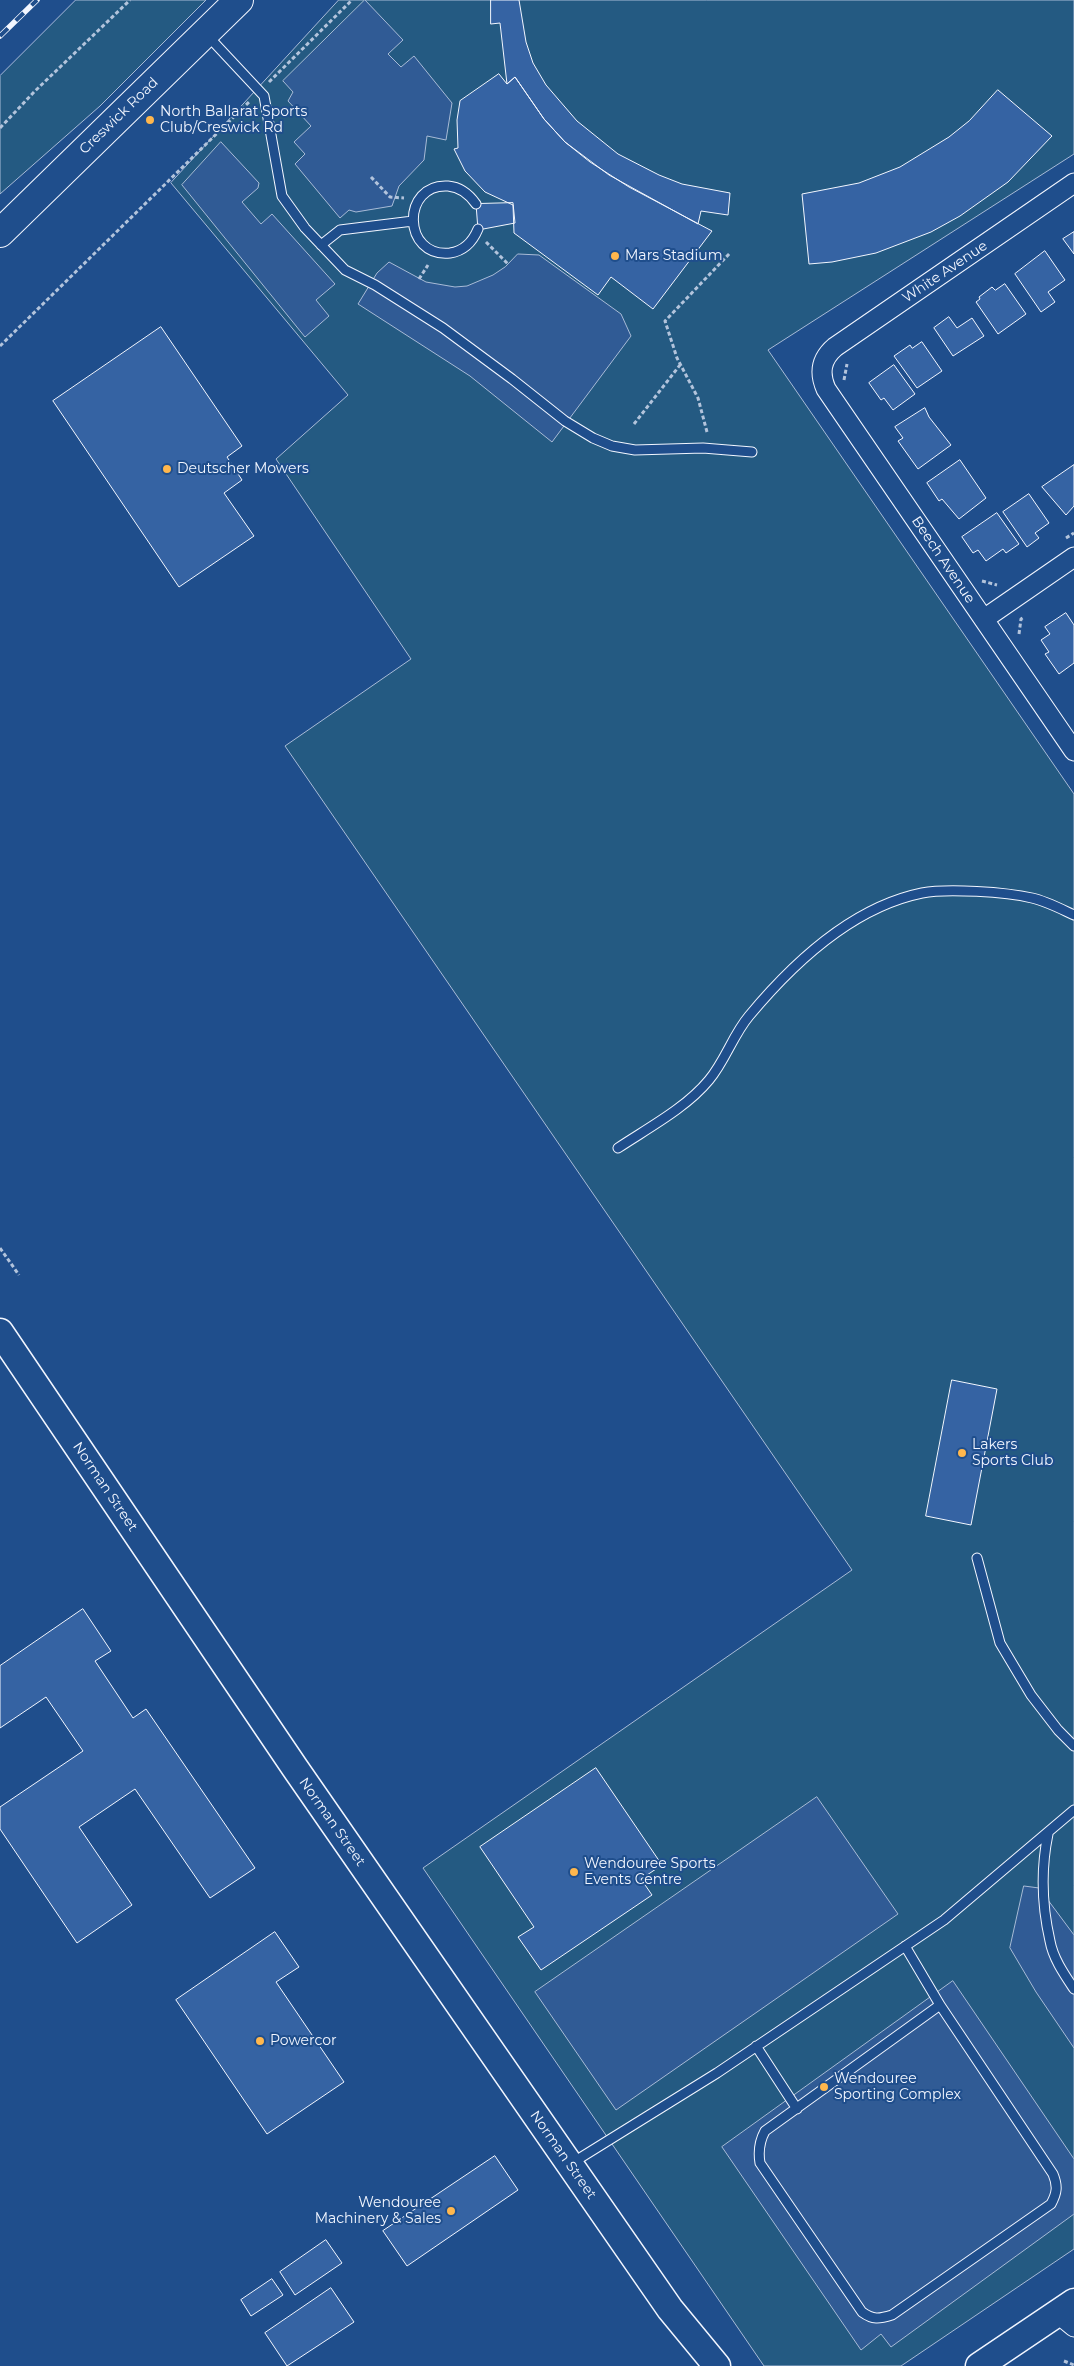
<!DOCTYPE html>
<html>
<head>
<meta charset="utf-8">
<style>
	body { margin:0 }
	canvas { display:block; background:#1f4e8c }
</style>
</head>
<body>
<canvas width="1074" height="2366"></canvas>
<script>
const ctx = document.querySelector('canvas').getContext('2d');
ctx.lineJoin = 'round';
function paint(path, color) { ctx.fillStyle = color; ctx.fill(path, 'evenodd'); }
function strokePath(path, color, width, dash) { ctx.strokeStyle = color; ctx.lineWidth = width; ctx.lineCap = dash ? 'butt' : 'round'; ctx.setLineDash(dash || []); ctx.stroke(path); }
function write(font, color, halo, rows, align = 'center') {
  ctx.font = font + ' Montserrat,sans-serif'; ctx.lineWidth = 4; ctx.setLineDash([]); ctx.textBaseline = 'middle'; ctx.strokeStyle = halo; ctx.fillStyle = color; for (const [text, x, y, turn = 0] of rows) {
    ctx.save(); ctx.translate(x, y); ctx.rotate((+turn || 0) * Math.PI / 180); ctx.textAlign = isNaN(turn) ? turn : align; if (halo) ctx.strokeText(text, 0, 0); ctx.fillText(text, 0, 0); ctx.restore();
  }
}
const green = new Path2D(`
	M76,0h130l-106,106 -100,88v-118z
	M339,0h735v154l-306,196 306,444v1455l-173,117h-137l-341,-498 429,-298 -567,-824 126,-87 -135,-200 72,-64 -177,-212z`);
const parking = new Path2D(`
	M365,0l38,40 -15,14 13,13 13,-11 38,47 -6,37 -19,-4 -3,24 -25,26 -7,20 -36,6 -7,-2 -9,8 -45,-54 10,-10 -11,-12 17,-16 -23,-25 5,-9 -10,-11z
	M221,142l38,41 -1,5 -16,14 19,22 11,-10 63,70 -19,16 13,16 -24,21 -123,-152z
	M518,254l21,1 82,59 10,22 -79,106 -82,-66 -112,-72 19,-31 12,-11 37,20 29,5 12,-1 26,-11 12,-8z
	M817,1797l81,117 -282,196 -81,-118z
	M1024,1886l15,2 35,47v113l-38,-56 -26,-44z
	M953,1981l121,178v55l-183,133 -10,-13 -20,16 -139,-203z`);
const building = new Path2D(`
	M491,0h28l7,42 7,21 13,22 31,36 41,33 41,21 23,9 48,9 -2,22 -27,-4 -3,13 -89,-49 -44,-33 -21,-23 -29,-42 -8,7 -7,-61 -9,1z
	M499,74l8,10 8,-7 29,42 21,23 25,20 39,25 83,44 -59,78 -42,-32 -13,18 -84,-62 -1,-28 -28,-13 -20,-21 -11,-22 4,-1 -1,-28 3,-19z
	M998,90l54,46 -44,46 -48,34 -29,16 -55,21 -44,9 -23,2 -7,-70 57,-11 41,-16 49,-30 20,-16z
	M513,203l2,20 -37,7 -2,-26z
	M1074,232v22l-11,-15z
	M1045,251l20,29 -17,12 7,10 -14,10 -26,-38z
	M1005,284l21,30 -28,20 -22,-32 4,-3 -1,-2 13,-10 3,3z
	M949,317l8,11 15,-10 12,18 -31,20 -19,-28z
	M161,327l81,119 -15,11 15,23 -18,13 30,43 -75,51 -126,-186z
	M922,342l20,29 -25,17 -23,-32 16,-11 2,3z
	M894,365l21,29 -22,16 -9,-12 -3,2 -12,-17z
	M925,408l4,9 22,28 -33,24 -20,-28 5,-3 -8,-11z
	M960,460l26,38 -27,21 -17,-20 -3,2 -12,-18z
	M1074,465v41l-8,9 -24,-28z
	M1029,494l20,29 -14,10 4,5 -12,9 -24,-35z
	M997,513l22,31 -13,9 -3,-4 -17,12 -8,-11 -5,3 -11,-16z
	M1066,613l8,12v38l-15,11 -14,-20 4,-2 -8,-12 9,-6 -5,-7z
	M952,1380l45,9 -26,136 -45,-9z
	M83,1609l28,42 -16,10 38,57 13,-9 109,159 -45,30 -75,-109 -56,38 53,78 -55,38 -77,-114v-22l83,-56 -37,-54 -46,31v-62z
	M596,1768l66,97 -21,14 11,16 -111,75 -23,-33 16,-10 -54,-80z
	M275,1932l24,35 -23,15 68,100 -77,52 -91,-134z
	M495,2156l23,34 -111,76 -24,-35z
	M326,2240l16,23 -47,32 -15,-23z
	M272,2279l11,16 -32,21 -10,-16z
	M331,2288l23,34 -67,44 -22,-33z`);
const path = new Path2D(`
	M269,82l83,-82
	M0,128l34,-36 96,-92
	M371,177l19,20 14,1
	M486,242l23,23
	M419,279l9,-14
	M0,346l250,-245
	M844,380l3,-16
	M634,424l46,-59
	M707,432l-9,-34 -21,-40 -12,-37 65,-68
	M1066,538l8,-5
	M982,581l15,4
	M1019,634l2,-15 3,-2
	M0,1248l19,27
	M1064,2361l10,4`);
const lane = new Path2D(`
	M207,35l57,61 18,100 23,32 40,42 30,15 68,43 69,51 53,42 28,17 19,8 23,4 68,-2 49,4
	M476,204c-7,-10 -16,-17 -28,-18 -47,-3 -46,72 2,67 14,-2 23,-12 28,-24
	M321,245l19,-15 73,-9
	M618,1148c30,-20 68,-40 91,-68 16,-19 24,-45 40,-64 44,-53 104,-109 173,-123 25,-5 84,-1 110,5 14,3 29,11 42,17
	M977,1558l23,85 31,52 27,35 16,16
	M1048,1834c-7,34 -6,72 2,107 3,17 14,33 24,48
	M905,1946l35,59 113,169c5,12 4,19 -2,30l-159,111c-13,4 -19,5 -30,-3l-102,-149c-2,-12 -1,-21 5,-32l175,-126
	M756,2046l41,63
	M572,2163l145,-90 227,-153 130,-110`);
const street = new Path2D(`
	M1074,183l-239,164c-14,12 -16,26 -9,42l248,362
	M984,619l90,-62
	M1057,2313l17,14`);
const secondary = new Path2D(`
	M0,1332l295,436 375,541 47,57
	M979,2366l95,-64`);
const highway = new Path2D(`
	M0,233l239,-233`);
const rail = new Path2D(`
	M0,36l37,-36`);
const markers = [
	[150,120,5,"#ffb74d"],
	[615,256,5,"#ffb74d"],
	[167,469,5,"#ffb74d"],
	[962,1453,5,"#ffb74d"],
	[574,1872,5,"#ffb74d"],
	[260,2041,5,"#ffb74d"],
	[824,2087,5,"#ffb74d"],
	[451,2211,5,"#ffb74d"]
];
const poiNames = [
	["North Ballarat Sports",160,112],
	["Club/Creswick Rd",160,128],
	["Mars Stadium",625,256],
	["Deutscher Mowers",177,469],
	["Lakers",972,1445],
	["Sports Club",972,1461],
	["Wendouree Sports",584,1864],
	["Events Centre",584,1880],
	["Powercor",270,2041],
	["Wendouree",834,2079],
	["Sporting Complex",834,2095],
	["Wendouree",441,2203,"right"],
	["Machinery & Sales",441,2219,"right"]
];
const streetNames = [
	["Creswick Road",119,116,-44],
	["White Avenue",945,272,-34],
	["Beech Avenue",943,560,56],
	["Norman Street",105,1487,56],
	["Norman Street",332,1822,55],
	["Norman Street",563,2155,55]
];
paint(green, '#245a82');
strokePath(green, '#a8bbd7', 1);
paint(parking, '#305b95');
strokePath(parking, '#a8bbd7', 1);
paint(building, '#3563a3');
strokePath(building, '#f2f6ff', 1);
strokePath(lane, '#f2f6ff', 11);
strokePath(street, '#f2f6ff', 21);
strokePath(secondary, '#f2f6ff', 29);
strokePath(highway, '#f2f6ff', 30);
strokePath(path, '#b3c4dc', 3, [4, 2.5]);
strokePath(lane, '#1f4e8c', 9);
strokePath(street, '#1f4e8c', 19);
strokePath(secondary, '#1f4e8c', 26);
strokePath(highway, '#1f4e8c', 28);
strokePath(rail, '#f2f6ff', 5.5);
strokePath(rail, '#1f4e8c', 4, [11]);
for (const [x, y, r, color] of markers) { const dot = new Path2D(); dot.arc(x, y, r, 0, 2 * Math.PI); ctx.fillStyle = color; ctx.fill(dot); strokePath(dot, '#1f4e8c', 2); }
write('14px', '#f2f6ff', '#1f4e8c', poiNames, 'left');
write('14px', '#f2f6ff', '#1f4e8c', streetNames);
</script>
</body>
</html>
